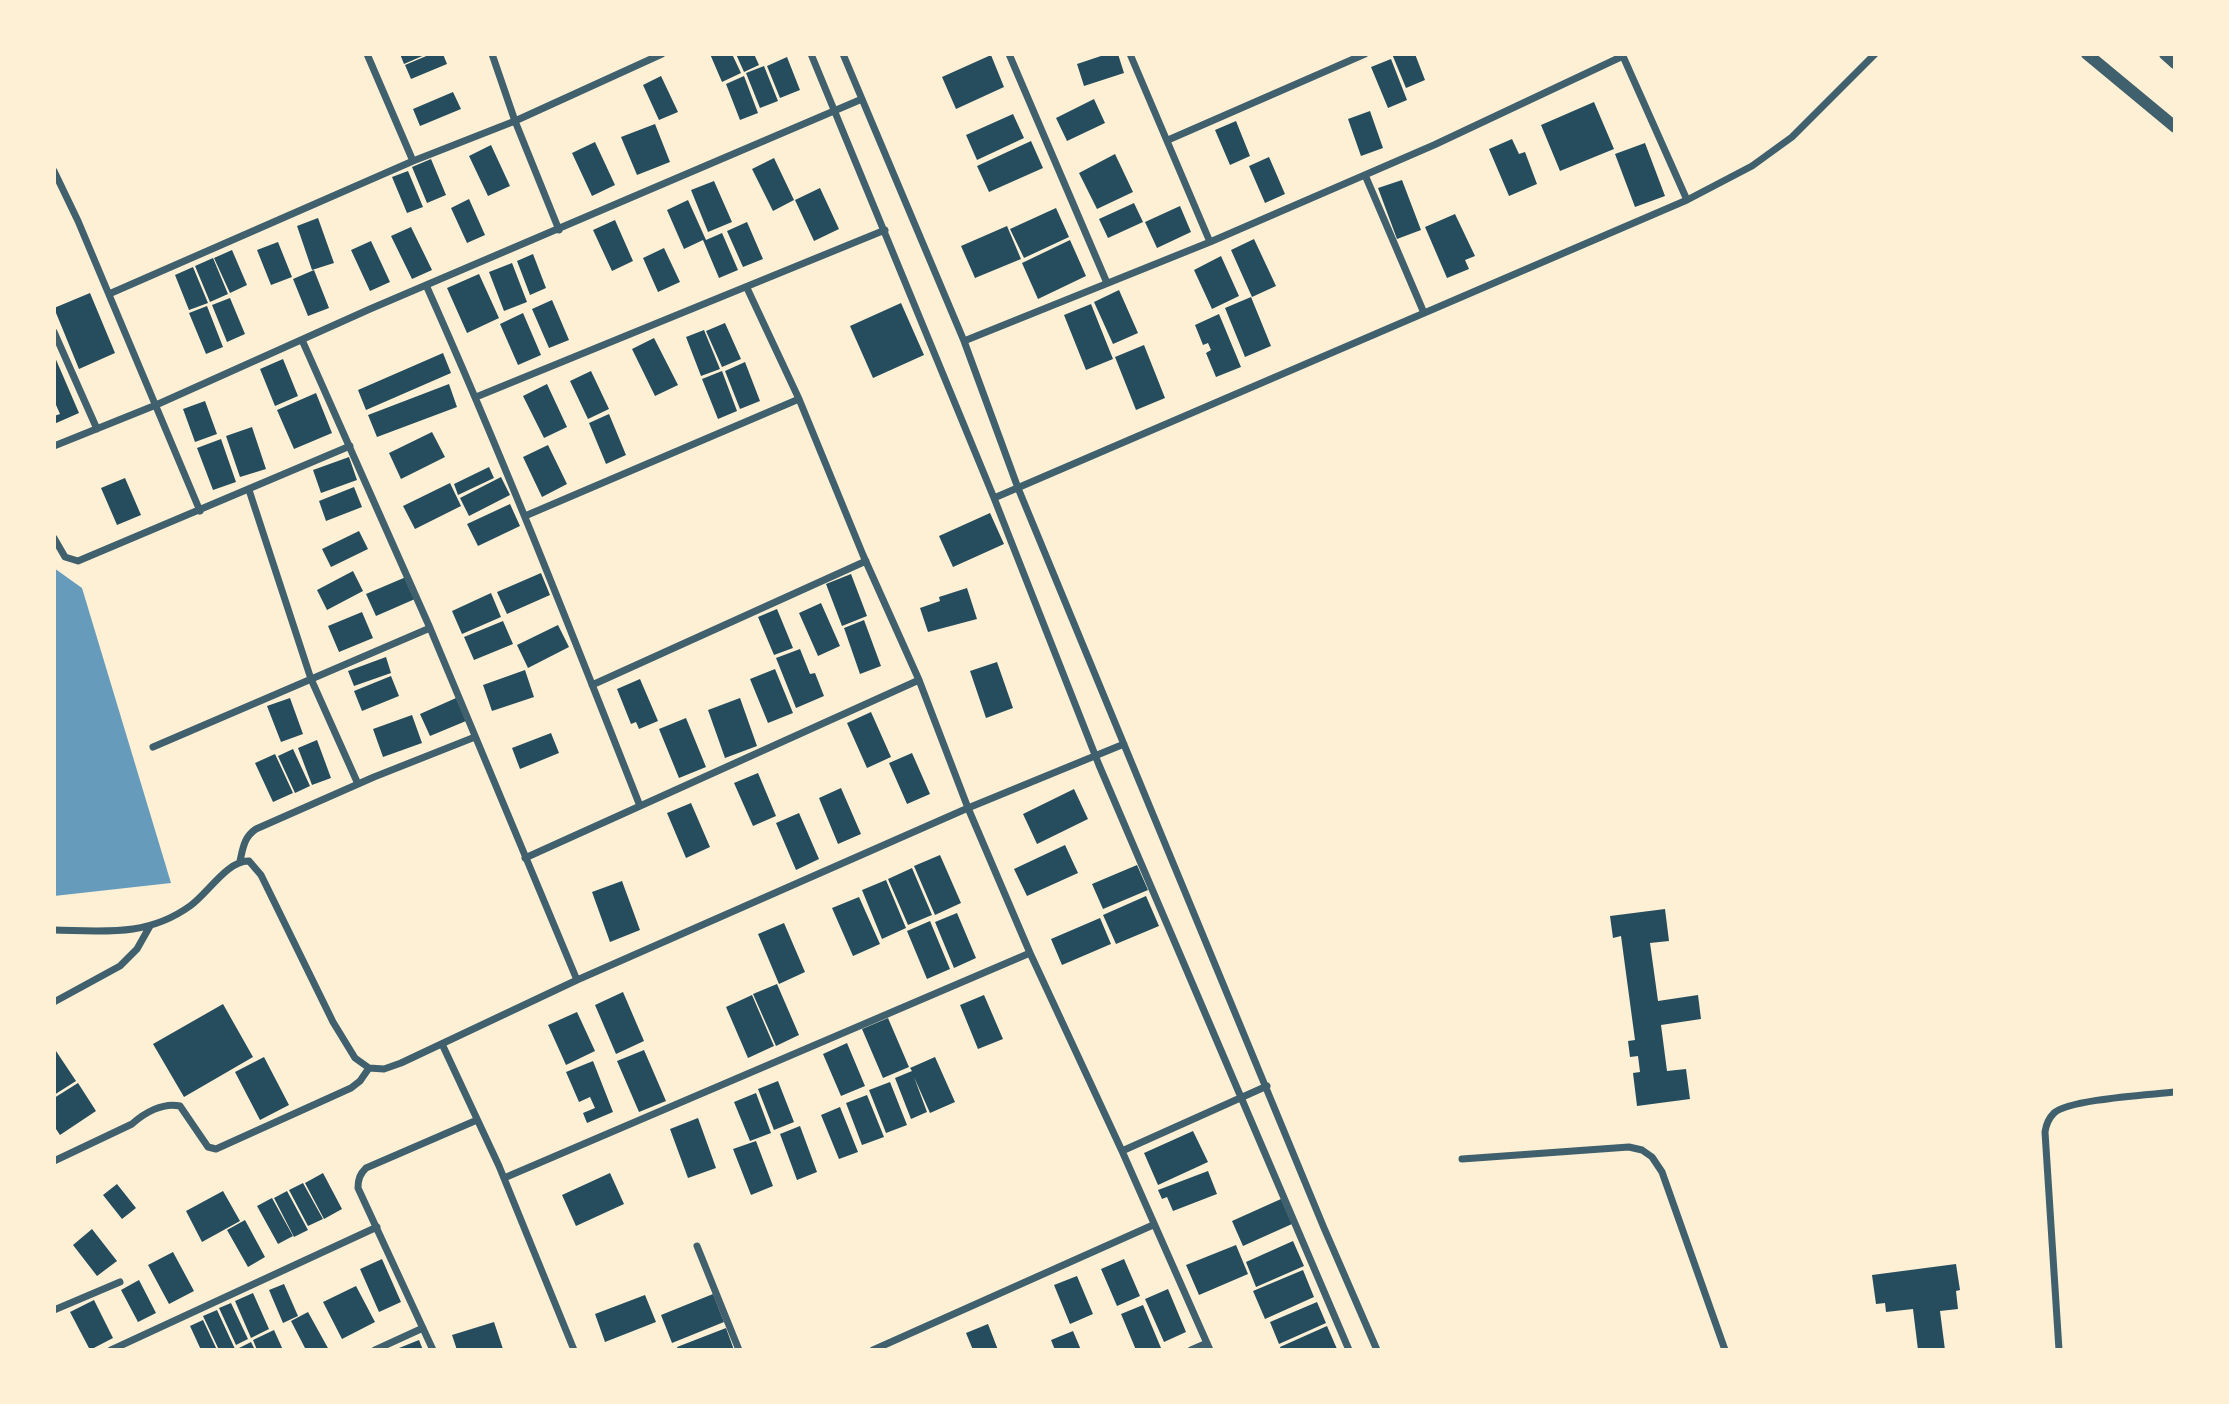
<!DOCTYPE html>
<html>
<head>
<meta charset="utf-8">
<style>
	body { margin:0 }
	#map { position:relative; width:2229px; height:1404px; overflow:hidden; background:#fdf0d5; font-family:Cabin,sans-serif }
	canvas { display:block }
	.frame { position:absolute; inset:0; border:56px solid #fdf0d5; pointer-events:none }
</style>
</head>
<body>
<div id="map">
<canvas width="2229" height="1404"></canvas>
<div class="frame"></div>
</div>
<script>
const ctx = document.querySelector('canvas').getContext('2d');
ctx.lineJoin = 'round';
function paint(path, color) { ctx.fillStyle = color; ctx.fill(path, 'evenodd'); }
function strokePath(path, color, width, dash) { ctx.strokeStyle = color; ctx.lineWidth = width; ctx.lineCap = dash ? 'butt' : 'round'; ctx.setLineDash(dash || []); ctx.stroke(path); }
const water = new Path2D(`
	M54,568l28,20 89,295 -117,13z`);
const building = new Path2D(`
	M400,54h27l-23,10z
	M431,54h12l4,10 -36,15 -6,-14z
	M710,54h22l9,19 -19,9z
	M736,54h18l5,11 -15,7z
	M1107,54h11l6,19 -40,13 -7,-22z
	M1392,54h23l10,26 -19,8z
	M991,55l13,32 -48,22 -14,-32z
	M787,57l13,33 -20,8 -13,-32z
	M1391,59l16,41 -19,8 -17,-41z
	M764,66l14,35 -18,7 -14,-35z
	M661,76l17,36 -19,8 -16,-35z
	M744,76l14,37 -18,7 -14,-36z
	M453,92l8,17 -41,17 -7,-17z
	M1094,99l11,24 -38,18 -11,-23z
	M1594,102l20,47 -54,22 -19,-46z
	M1370,111l13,37 -22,8 -13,-37z
	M1013,114l11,24 -47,22 -11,-25z
	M1236,121l14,35 -20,9 -15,-35z
	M655,124l15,38 -33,13 -16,-38z
	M1512,139l7,15 6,-2 12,32 -28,12 -20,-47z
	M1031,141l12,27 -54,24 -12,-26z
	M595,142l20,43 -23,11 -20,-43z
	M1645,143l20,53 -30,11 -20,-53z
	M491,145l19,41 -22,10 -19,-40z
	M1115,154l18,38 -36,17 -18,-36z
	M1269,157l16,37 -20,9 -16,-37z
	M774,158l20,42 -21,11 -21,-42z
	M431,159l15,36 -19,8 -15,-36z
	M408,171l15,36 -16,6 -15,-36z
	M1402,180l19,50 -24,9 -19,-51z
	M714,181l18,41 -24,10 -17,-42z
	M820,188l19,41 -25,12 -19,-41z
	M469,199l16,36 -18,8 -16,-35z
	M688,200l18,40 16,-7 16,37 -19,8 -16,-38 -19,9 -17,-39z
	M1134,203l9,19 -35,16 -9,-19z
	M1180,206l11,26 -34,16 -12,-26z
	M1056,208l13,29 -45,21 -14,-29z
	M1455,214l20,42 -10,4 4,9 -22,9 -22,-51z
	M318,218l16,45 -22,7 -15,-44z
	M615,220l18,41 -21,10 -19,-41z
	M747,222l16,37 -20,8 -16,-36z
	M1007,226l14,33 -46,19 -14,-32z
	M411,227l21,43 -20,9 -21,-43z
	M1254,239l22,47 -24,11 -21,-47z
	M1070,240l16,36 -48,23 -16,-36z
	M371,241l19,41 -20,9 -19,-41z
	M278,242l14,35 -21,8 -14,-35z
	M664,248l16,34 -22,10 -15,-34z
	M232,250l15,35 -17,8 -16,-35z
	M533,254l13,34 -16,7 -13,-34z
	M1221,256l18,40 -27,13 -18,-39z
	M213,258l15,36 -18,8 -15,-36z
	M512,263l15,39 -23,9 -15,-39z
	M193,267l15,36 -19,7 -14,-35z
	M314,270l15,38 -21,8 -15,-37z
	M479,274l20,44 -32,15 -20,-45z
	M1119,290l19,43 -25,11 -19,-42z
	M90,293l25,60 -36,16 -25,-61z
	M1251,297l20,49 -26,11 -20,-49z
	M230,298l15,36 -18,8 -15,-37z
	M552,300l17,40 -20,8 -17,-39z
	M901,303l23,52 -51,23 -23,-52z
	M1091,304l22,55 -27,11 -22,-55z
	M207,306l16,41 -17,7 -17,-41z
	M523,313l18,42 -23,10 -18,-41z
	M1219,314l22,53 -25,10 -10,-24 5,-3 -3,-7 -5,2 -8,-20z
	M725,323l16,36 -19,8 -16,-36z
	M704,330l16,39 -19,7 -15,-39z
	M654,338l24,47 -23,11 -23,-47z
	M1144,345l21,53 -29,12 -21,-53z
	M443,353l8,20 -85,37 -8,-20z
	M54,355l25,58 -25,11v-8l6,-2 -4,-9 -2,1z
	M283,359l15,37 -23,10 -15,-37z
	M745,362l15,39 -20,8 -15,-38z
	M591,371l18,38 -21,10 -18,-38z
	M722,371l15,40 -19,8 -16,-40z
	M449,384l8,23 -80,30 -9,-22z
	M547,384l20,43 -23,11 -21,-42z
	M316,393l16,40 -38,16 -17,-39z
	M205,401l12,33 -22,8 -12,-33z
	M609,414l17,41 -20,9 -17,-41z
	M252,427l14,42 -26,8 -14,-41z
	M432,432l13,25 -44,22 -12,-26z
	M221,439l15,43 -23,8 -16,-42z
	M548,445l19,39 -25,13 -19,-40z
	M349,457l8,23 -36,13 -8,-23z
	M489,467l5,11 -36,17 -4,-11z
	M501,477l9,18 -41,21 -9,-18z
	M125,478l16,37 -24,10 -16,-37z
	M450,483l11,23 -46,23 -12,-23z
	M354,487l8,20 -36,14 -7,-20z
	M510,504l10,22 -42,20 -11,-22z
	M990,513l14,31 -51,23 -14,-31z
	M359,531l9,18 -37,18 -9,-18z
	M353,571l10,20 -36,19 -10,-20z
	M541,573l9,22 -43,19 -10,-22z
	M851,574l16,42 -25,10 -16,-42z
	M406,577l9,22 -39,17 -10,-22z
	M967,588l10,31 -49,13 -8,-24 20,-7 -1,-4z
	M491,593l10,24 -39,17 -10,-23z
	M821,603l19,43 -22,10 -19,-43z
	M777,609l16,39 -19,7 -16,-38z
	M362,612l11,26 -34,14 -11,-26z
	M864,620l17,46 -21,8 -16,-46z
	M503,621l10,23 -39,16 -10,-23z
	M558,625l11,22 -41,21 -11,-23z
	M800,649l10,25 5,-1 9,23 -28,12 -20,-50z
	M386,657l5,16 -37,13 -6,-15z
	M997,662l16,46 -27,10 -16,-47z
	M775,669l18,44 -25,10 -18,-44z
	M525,670l9,27 -42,14 -9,-26z
	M391,676l8,20 -37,15 -8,-20z
	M640,679l18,42 -19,8 -3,-7 -5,2 -14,-35z
	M290,698l13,36 -22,8 -14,-36z
	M456,698l10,23 -36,15 -10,-22z
	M740,698l17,48 -32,12 -17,-48z
	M871,712l20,45 -24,11 -20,-45z
	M412,715l10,28 -39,14 -10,-28z
	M686,718l20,49 -27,11 -20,-49z
	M551,733l8,20 -39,16 -8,-21z
	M317,740l14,38 -19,7 -14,-37z
	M293,749l17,37 -15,7 -17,-37z
	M912,753l18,41 -23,10 -18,-41z
	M275,754l18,39 -20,9 -18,-39z
	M758,773l18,43 -23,10 -19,-43z
	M841,788l20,46 -23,10 -19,-46z
	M1074,789l14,30 -51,25 -14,-30z
	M691,803l19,44 -24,11 -19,-45z
	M799,813l20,46 -23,11 -20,-47z
	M1065,845l13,28 -51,23 -13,-27z
	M940,855l21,48 -26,12 -21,-49z
	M1137,865l11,25 -45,19 -11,-25z
	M912,868l20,47 -24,10 -20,-46z
	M886,880l20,48 -24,11 -20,-49z
	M622,881l18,49 -30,12 -18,-50z
	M1146,896l13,30 -43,18 -13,-29z
	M859,897l21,47 -27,12 -21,-48z
	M1665,909l4,32 -19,2 8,58 40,-6 3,24 -40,6 6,46 19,-2 4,30 -53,7 -4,-33 7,-1 -2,-16 -8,1 -2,-16 7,-1 -14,-104 -8,2 -3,-22z
	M957,913l19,45 -22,10 -19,-46z
	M1100,918l11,26 -49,21 -11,-26z
	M930,921l20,48 -23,10 -20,-48z
	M784,923l21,49 -26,12 -21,-50z
	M777,984l22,51 -23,11 -23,-52z
	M623,992l21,49 -28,13 -21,-49z
	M752,995l22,51 -26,12 -22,-51z
	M984,995l19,44 -25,10 -18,-44z
	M223,1004l30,53 -69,40 -31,-53z
	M577,1012l18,39 -29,14 -18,-40z
	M888,1018l21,49 -26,11 -21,-49z
	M847,1043l18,43 -24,10 -18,-42z
	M54,1048l22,33 -22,14z
	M644,1050l22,51 -27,11 -22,-51z
	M264,1057l25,48 -29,15 -25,-48z
	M935,1057l20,45 -25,11 -16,-36 13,35 -16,7 -16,-41 17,-7 -2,-3z
	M593,1061l20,51 -26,11 -4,-10 12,-5 -5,-11 -11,5 -13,-30z
	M778,1081l16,41 -20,8 -16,-41z
	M890,1082l17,43 -21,8 -17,-43z
	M78,1083l18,28 -36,24 -6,-9v-28z
	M756,1093l15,40 -21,8 -16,-39z
	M867,1095l17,42 -22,8 -16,-42z
	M840,1107l18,45 -19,7 -18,-44z
	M698,1118l18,50 -28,10 -18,-49z
	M800,1126l17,46 -20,8 -17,-46z
	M1193,1131l15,31 -50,23 -14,-32z
	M756,1141l17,45 -22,9 -18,-46z
	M1208,1171l9,23 -44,17 -6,-14 -5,2 -4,-9z
	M323,1173l19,36 -18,10 -19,-36z
	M610,1173l14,31 -48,22 -14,-31z
	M303,1183l20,36 -15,7 -19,-36z
	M117,1184l19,24 -14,11 -19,-24z
	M223,1191l17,30 -38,21 -16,-31z
	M287,1191l21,39 -14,7 -20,-39z
	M272,1198l21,38 -15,8 -21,-38z
	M1281,1199l11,25 -49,22 -11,-25z
	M245,1220l20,37 -17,10 -21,-37z
	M92,1229l25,32 -20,15 -24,-31z
	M1293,1241l11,25 -48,21 -10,-25z
	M1236,1245l12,29 -49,21 -13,-30z
	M173,1252l21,39 -25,13 -21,-39z
	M382,1259l19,43 -22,10 -19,-43z
	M1124,1259l16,37 -23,10 -16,-37z
	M1956,1264l4,26 -4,1 2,18 -18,2 5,39h-27l-5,-41 -27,3 -1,-9 -9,1 -4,-29z
	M1303,1270l11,27 -49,22 -12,-28z
	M1077,1276l16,38 -23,10 -16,-39z
	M139,1280l17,33 -18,9 -17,-32z
	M284,1284l14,32 -15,7 -14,-33z
	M356,1286l19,36 -33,17 -19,-37z
	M1168,1289l18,43 -22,10 -19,-43z
	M253,1293l16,36 -18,9 -16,-37z
	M713,1294l11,28 -52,21 -11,-28z
	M645,1295l11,27 -51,20 -10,-28z
	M94,1300l19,38 -23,12 -20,-38z
	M1317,1302l9,21 -47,21 -9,-22z
	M231,1303l17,36 -12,6 -17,-37z
	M1143,1305l18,43 -4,2h-21l-15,-36z
	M217,1310l18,39 -3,1h-13l-16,-34z
	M308,1312l21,38h-23l-15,-29z
	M203,1320l14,30h-16l-11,-24z
	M494,1322l9,27 -46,1 -5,-15z
	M988,1324l10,26h-25l-7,-17z
	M1327,1326l10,23 -56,1 -1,-3z
	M726,1328l8,22h-56l-1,-3z
	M274,1330l9,20h-26l-4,-10z
	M1073,1331l8,19h-26l-4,-10z
	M419,1340l4,10h-29z
	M251,1342l4,8h-15l-1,-2z`);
const minor = new Path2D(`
	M367,54l46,107
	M492,54l23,67 44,109
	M811,54l183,444 105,267 250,585
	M843,54l121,287 54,147 112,271 194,469 53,122
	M1009,54l98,229
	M1130,54l80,188
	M1622,54l65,146
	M1168,140l197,-86
	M54,171l24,50 122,290
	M1365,175l59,138
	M426,285c77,172 145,346 214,521
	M747,288l52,111 64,156 56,125 49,128 62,145 92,198 88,199
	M109,294l304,-133 102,-40 147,-67
	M54,332l43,97
	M302,340l128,288 147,352
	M964,341l246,-99 224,-97 189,-89
	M476,397l409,-167
	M54,446l102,-41 214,-96 492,-210
	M249,490l62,189 47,105
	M994,498l693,-298 65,-34 40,-29 83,-83
	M525,516l274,-117
	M54,538l11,19 13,4 272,-115
	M592,685l274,-124
	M153,747l277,-119
	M525,858l394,-178
	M240,861c3,-13 4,-24 16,-32l118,-52 101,-40
	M54,930c50,1 93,7 136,-24 18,-13 38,-46 59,-45l12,14 72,147 22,36 14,10 15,1 17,-6 176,-83 391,-172 156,-64
	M54,1002l66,-36 17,-17 13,-23
	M442,1044l57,122 75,184
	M1122,1151l145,-65
	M1462,1159l167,-12 13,3 10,7 10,15 63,178
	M54,1161l78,-37c12,-11 31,-22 48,-18l28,41 8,2 135,-61 9,-7 9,-13
	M504,1178l526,-225
	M697,1246l42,104
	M54,1310l66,-28
	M111,1350l266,-123
	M375,1350l48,-22
	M433,1350l-75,-162c0,-9 2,-14 8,-20l111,-48
	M873,1350l280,-125
	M1191,1350l16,-7
	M2059,1350l-14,-218c1,-7 4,-14 9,-19 16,-14 96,-18 121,-21`);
const tertiary = new Path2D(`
	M2087,54l88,73
	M2165,54l10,9`);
paint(water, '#669bbc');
paint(building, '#264d5e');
strokePath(minor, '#3f606c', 7);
strokePath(tertiary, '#3f606c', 12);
</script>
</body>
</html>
